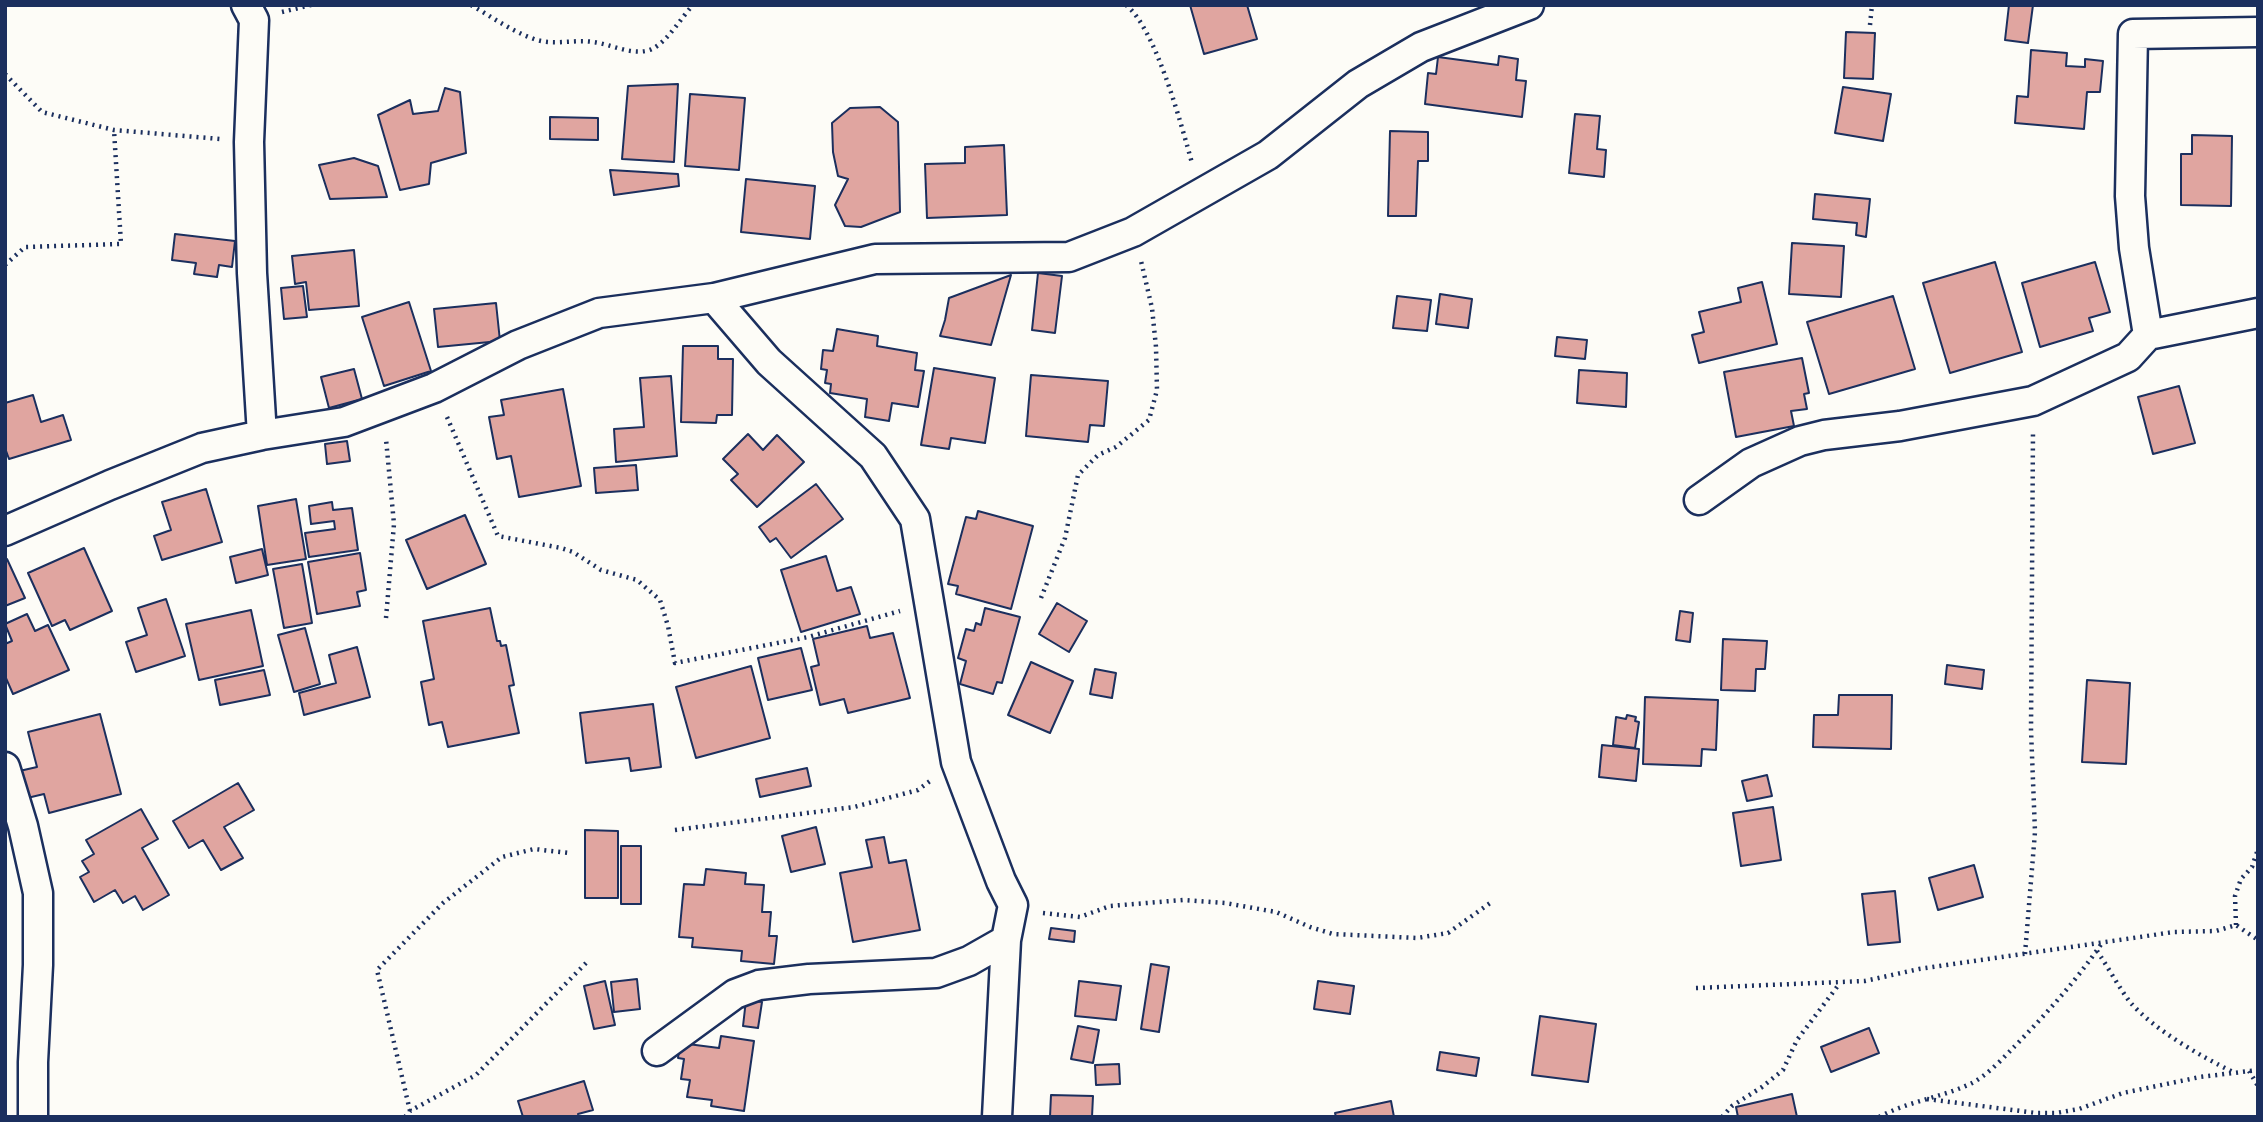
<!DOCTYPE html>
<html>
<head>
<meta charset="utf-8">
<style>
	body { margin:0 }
	#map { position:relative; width:2263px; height:1122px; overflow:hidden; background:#fdfcf7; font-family:Delius,sans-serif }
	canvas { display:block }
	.frame { position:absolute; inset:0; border:7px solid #1b2f5e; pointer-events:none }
</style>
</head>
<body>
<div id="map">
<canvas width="2263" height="1122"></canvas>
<div class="frame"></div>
</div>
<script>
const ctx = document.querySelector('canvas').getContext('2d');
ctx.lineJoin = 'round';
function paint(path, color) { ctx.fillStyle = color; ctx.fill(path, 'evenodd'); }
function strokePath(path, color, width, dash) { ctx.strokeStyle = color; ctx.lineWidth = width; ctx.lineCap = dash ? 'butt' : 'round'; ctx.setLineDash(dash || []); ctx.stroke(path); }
const building = new Path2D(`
	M1190,5h57l10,34 -53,15z
	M2009,5h24l-5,38 -23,-3z
	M1846,32l29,1 -2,46 -29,-1z
	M2031,50l36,3 -1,13 19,1v-8l18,2 -3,31h-13l-3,37 -69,-6 2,-27 11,1z
	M1499,56l19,3 -2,21 10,1 -4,36 -97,-13 3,-31 8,1 2,-17 60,8z
	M678,84l-4,78 -52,-3 6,-73z
	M1843,87l48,7 -8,47 -48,-8z
	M445,88l15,4 6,61 -35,10 -2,21 -29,6 -22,-75 32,-15 3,14 25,-3z
	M690,94l55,4 -6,72 -54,-4z
	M880,107l18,15 2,90 -39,15 -16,-1 -10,-21 13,-26 -10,-3 -5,-24 -1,-29 18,-15z
	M1575,114l25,2 -3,33 9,1 -2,27 -35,-4z
	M550,117l48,1v22l-48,-1z
	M1390,131l38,1v29h-10l-2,55h-28z
	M2192,135l40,1 -1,70 -50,-1v-51h11z
	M1004,145l3,70 -80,3 -2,-54 40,-1v-16z
	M354,158l24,8 9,31 -57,2 -11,-34z
	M610,170l68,4 1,12 -65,9z
	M746,179l69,7 -5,53 -69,-7z
	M1815,194l55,5 -4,38 -10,-2 1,-12 -44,-4z
	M175,234l60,7 -3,26 -13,-2 -2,12 -23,-3 2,-11 -24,-3z
	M1792,243l52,3 -3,51 -52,-3z
	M354,250l5,56 -50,4 -3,-28 -11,2 -3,-28z
	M1995,262l27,90 -72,21 -27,-90z
	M2095,262l15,50 -21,6 4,13 -53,16 -18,-64z
	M1038,273l24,3 -7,57 -23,-3z
	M1011,275l-20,70 -51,-9 5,-16 4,-22z
	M1762,282l15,62 -78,19 -7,-28 12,-3 -5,-20 42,-10 -3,-14z
	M303,286l4,31 -23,2 -3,-31z
	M1440,294l32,5 -4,29 -32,-4z
	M1397,296l34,4 -4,31 -34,-3z
	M1893,296l22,73 -86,25 -22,-72z
	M409,302l22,69 -47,15 -22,-69z
	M496,303l4,38 -62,6 -4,-38z
	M837,329l41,7 -1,10 40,7 -2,17 9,1 -6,36 -26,-4 -3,18 -24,-4 2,-18 -37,-6 1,-9 -6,-1 2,-13 -6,-1 2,-19 10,1z
	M1557,337l30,3 -2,19 -30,-3z
	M683,346h35v13h15l-1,56h-15l-1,8 -35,-1z
	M1802,358l7,35 -5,1 3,15 -16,2 3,15 -58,11 -12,-65z
	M934,368l61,10 -10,65 -34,-5 -2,11 -28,-4z
	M354,369l8,30 -33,9 -8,-31z
	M1579,370l48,3 -1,34 -49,-4z
	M1031,375l77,6 -4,45 -14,-1 -2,17 -62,-6z
	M671,376l6,80 -61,6 -2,-33 30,-2 -4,-49z
	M2179,386l16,57 -42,11 -15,-57z
	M563,389l18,97 -62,11 -8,-41 -14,3 -8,-42 15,-2 -3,-15z
	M33,395l8,27 22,-7 8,25 -62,19 -4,-11v-45z
	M748,434l15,16 14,-15 27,27 -47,45 -26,-27 7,-6 -15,-15z
	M347,441l3,20 -23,3 -2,-20z
	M636,465l2,25 -42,3 -2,-25z
	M816,484l27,35 -52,39 -15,-20 -6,4 -11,-15z
	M206,489l16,53 -60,18 -8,-24 17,-6 -9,-28z
	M296,499l10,60 -39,6 -9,-59z
	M332,502l1,8 19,-2 6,42 -49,7 -4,-24 30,-4 -1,-8 -23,3 -2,-18z
	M978,511l55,15 -22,83 -55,-15 2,-8 -10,-2 18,-67 10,2z
	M465,515l21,49 -59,25 -21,-49z
	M84,548l28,63 -42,19 -5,-10 -13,6 -24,-53z
	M262,549l6,26 -32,8 -6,-26z
	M360,553l6,37 -9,2 3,14 -43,8 -9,-52z
	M826,556l11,35 14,-4 9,27 -59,18 -20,-62z
	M7,559l18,39 -20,8v-46z
	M302,564l10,59 -28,5 -11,-59z
	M166,599l19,57 -49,16 -10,-30 21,-7 -9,-27z
	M1057,603l30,18 -18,31 -30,-18z
	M490,608l7,33h3l1,5 5,-1 8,40 -5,1 10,47 -71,14 -6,-25 -13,3 -8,-43 13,-3 -11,-58z
	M985,608l35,9 -18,66 -5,-1 -4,12 -33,-10 6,-23 -8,-3 8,-29 8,2 2,-8 5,2z
	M251,610l12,56 -64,14 -13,-56z
	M1680,611l13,2 -3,29 -14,-2z
	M27,614l8,17 13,-6 21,45 -56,24 -8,-18v-32l7,-3 -7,-17z
	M867,626l3,12 23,-5 17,65 -62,15 -4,-14 -24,6 -9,-38 8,-2 -6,-26z
	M305,628l15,56 -26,8 -16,-57z
	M1723,639l44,2 -2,28h-9l-1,22 -34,-1z
	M357,647l13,50 -66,18 -5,-22 37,-10 -7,-28z
	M801,648l11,42 -44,10 -10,-42z
	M1031,662l42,19 -23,52 -42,-18z
	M1947,665l37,5 -2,19 -37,-5z
	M751,666l19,72 -74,20 -20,-71z
	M1095,669l21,4 -4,25 -22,-4z
	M264,670l6,25 -50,10 -5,-25z
	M2087,680l43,3 -4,81 -44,-2z
	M1839,695h53l-1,54 -78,-2 1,-32h24z
	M1645,697l73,3 -2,50 -14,-1 -1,17 -58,-2z
	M653,704l8,63 -30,4 -2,-13 -43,5 -6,-50z
	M100,714l21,80 -72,19 -5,-19 -21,5 -8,-27 22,-5 -9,-35z
	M1627,715l9,2 -1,4 4,1 -4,26 -22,-3 3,-28 10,2z
	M1602,745l37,4 -3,32 -37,-4z
	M807,768l4,18 -51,11 -4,-18z
	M1767,775l5,21 -25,5 -5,-20z
	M238,783l16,27 -30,17 19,31 -22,12 -18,-30 -14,8 -16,-27z
	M1773,807l8,53 -40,6 -8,-53z
	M141,809l17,30 -16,9 27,47 -26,15 -8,-14 -12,7 -8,-13 -21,12 -14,-25 9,-5 -7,-11 12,-7 -8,-14z
	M816,827l9,37 -34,8 -9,-36z
	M585,830l33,1v67h-33z
	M884,837l5,26 17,-3 14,70 -67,12 -13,-69 32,-6 -6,-27z
	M621,846h20v58h-20z
	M1974,865l9,32 -45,13 -9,-32z
	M706,869l40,4 -1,11 19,1 -2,27h9l-2,24h8l-3,28 -33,-3 1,-10 -50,-4 1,-9 -14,-1 5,-53 20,1z
	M1895,891l5,51 -32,3 -6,-51z
	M1051,928l24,3 -1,11 -25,-3z
	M1151,964l18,3 -10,65 -18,-3z
	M637,979l3,30 -26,3 -3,-30z
	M605,981l10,44 -21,4 -10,-43z
	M1079,981l42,5 -5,34 -41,-4z
	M1318,981l36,5 -4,28 -36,-5z
	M746,1000l16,2 -4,26 -15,-2z
	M1540,1016l56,8 -8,58 -56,-7z
	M1078,1026l21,4 -6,33 -22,-4z
	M1869,1028l10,25 -48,19 -10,-25z
	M721,1036l33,5 -10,70 -33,-5 1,-6 -25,-3 3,-17 -9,-1 3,-20 -6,-1 2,-15 39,5z
	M1440,1052l39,6 -3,18 -39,-6z
	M1119,1064l1,20 -24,1 -1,-20z
	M584,1081l9,29 -15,4 1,3h-56l-5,-16z
	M1792,1094l5,23h-59l-2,-10z
	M1051,1095l42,1 -1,21h-42z
	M1391,1101l3,16h-58l-1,-4z`);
const path = new Path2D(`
	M471,5c21,12 40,26 63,34 19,7 39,0 59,3 18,2 41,15 59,7 16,-8 28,-30 41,-44
	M1126,5c30,24 55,119 66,158
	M282,12l29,-7
	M1870,25l2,-20
	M5,74l37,38 72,18 106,9
	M5,265l20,-18 96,-3 -7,-114
	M447,417l51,119 63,12 12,4 28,18 36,10 23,20 8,26 7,37 133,-26 92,-26
	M1041,598l24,-60 13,-63 20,-20 18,-8 33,-27 8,-30 -1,-43 -4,-39 -11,-47
	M386,618l8,-94 -8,-85
	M675,830l179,-23 64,-17 12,-9
	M1043,913l37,4 30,-11 73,-6 42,3 51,9 34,15 23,7 84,4 31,-5 45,-32
	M2236,925l-1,-29 6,-17 11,-12 6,-18
	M2097,951c11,16 21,35 33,51 24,28 72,55 105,71
	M2025,954l10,-122 -4,-102 2,-300
	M1696,988l169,-7 54,-12 255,-37 42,-1 20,-6 22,15
	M2249,1071l9,15
	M1927,1099l109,14h20l23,-4 44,-16 77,-16 58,-7
	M410,1111l-33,-141 66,-67 59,-46 32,-8 35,4
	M405,1117l5,-6 66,-36 111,-113
	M1722,1117l10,-11 30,-19 21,-17 14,-30 43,-57
	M1879,1117c30,-16 61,-19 91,-33 17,-8 32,-25 45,-38 32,-33 61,-65 87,-103`);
const minor = new Path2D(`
	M246,5l8,15 -5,122 3,131 10,162
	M2148,335l-14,-87 -4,-52 3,-162 125,-2
	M1699,500l52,-37 49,-22 24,-6 76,-9 133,-25 95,-44 20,-22 110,-22
	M5,531l105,-46 92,-37 60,-13 82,-13 90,-34 84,-43 81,-32 115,-15 161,-39 194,-2 64,-25 135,-77 90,-71 63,-37 108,-42
	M5,767l18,59 15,67v72l-5,97v55
	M657,1051l78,-57 24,-9 50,-6 127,-6 33,-12 37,-21 7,-35 -12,-24 -45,-119 -41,-243 -42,-63 -104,-94 -55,-64
	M997,1117l9,-177`);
paint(building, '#e0a5a0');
strokePath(building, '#1b2f5e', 2);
strokePath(minor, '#1b2f5e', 33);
strokePath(path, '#1b2f5e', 4.5, [2, 5]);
strokePath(minor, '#fdfcf7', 28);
</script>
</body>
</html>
